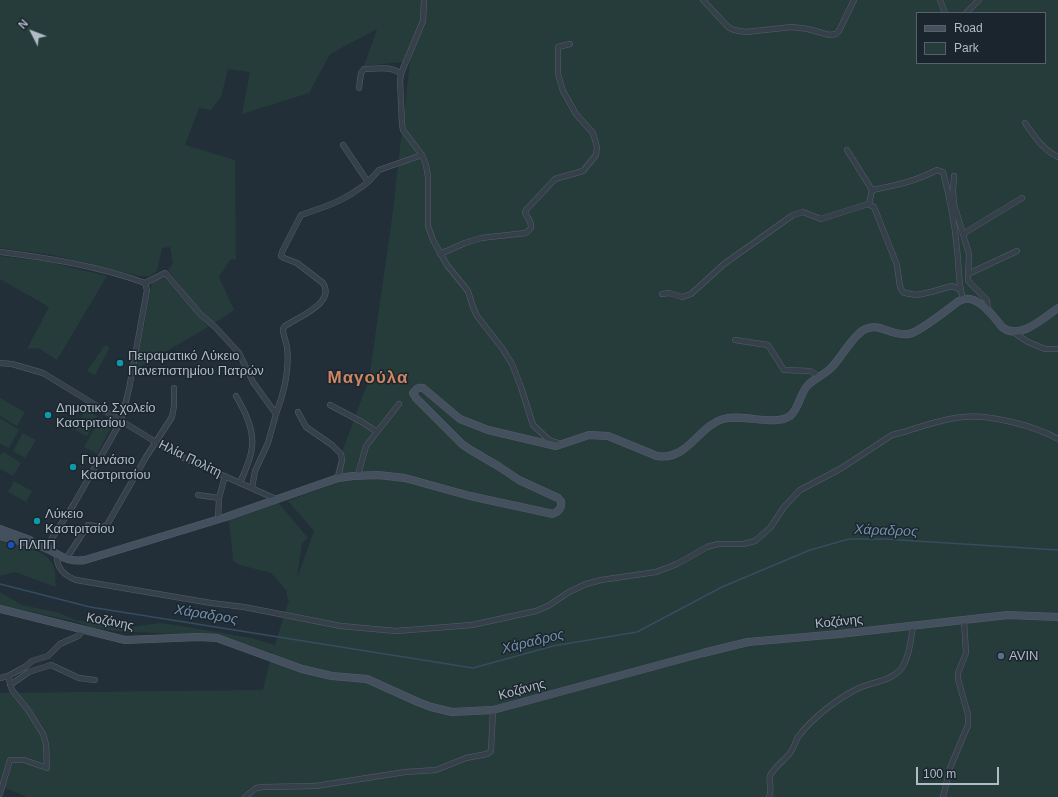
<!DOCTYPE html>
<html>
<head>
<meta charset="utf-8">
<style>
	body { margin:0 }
	#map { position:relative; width:1058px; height:797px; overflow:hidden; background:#222f39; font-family:Arial,sans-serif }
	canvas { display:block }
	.legend { position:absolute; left:916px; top:12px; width:130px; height:52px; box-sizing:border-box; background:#1b252e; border:1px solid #57616b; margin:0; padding:5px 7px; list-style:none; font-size:12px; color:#b1bbc6 }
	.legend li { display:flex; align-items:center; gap:8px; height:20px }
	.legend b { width:20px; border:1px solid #57616b }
	.north { position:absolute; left:12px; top:12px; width:40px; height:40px; -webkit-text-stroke:3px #1b252e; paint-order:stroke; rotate:312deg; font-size:11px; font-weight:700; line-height:16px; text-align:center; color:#b1bbc6 }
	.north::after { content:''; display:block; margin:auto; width:14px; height:18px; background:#b1bbc6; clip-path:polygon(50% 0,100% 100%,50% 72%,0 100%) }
	.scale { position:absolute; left:916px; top:767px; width:83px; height:18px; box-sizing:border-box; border:2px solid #b1bbc6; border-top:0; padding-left:5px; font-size:12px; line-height:14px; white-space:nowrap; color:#b1bbc6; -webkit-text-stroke:3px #1b252e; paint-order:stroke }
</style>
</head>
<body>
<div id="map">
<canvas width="1058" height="797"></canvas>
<ul class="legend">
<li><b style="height:5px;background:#44505d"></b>Road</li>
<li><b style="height:11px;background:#253c3b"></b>Park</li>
</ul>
<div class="north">N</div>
<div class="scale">100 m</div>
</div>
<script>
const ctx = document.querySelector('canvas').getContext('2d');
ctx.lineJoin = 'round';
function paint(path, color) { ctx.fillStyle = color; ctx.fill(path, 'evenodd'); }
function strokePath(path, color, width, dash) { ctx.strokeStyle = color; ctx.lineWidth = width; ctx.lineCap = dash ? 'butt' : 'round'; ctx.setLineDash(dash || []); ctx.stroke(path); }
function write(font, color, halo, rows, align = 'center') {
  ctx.font = font + ' Arial,sans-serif'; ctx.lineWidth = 3; ctx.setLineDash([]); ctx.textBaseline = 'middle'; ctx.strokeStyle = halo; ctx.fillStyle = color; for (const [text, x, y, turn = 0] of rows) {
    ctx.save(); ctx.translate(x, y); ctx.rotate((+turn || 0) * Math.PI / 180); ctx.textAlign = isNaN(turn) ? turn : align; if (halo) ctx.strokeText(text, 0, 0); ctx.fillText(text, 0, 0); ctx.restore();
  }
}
const green = new Path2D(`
	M0,0h1058v797h-1030l-28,-11v-93l263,-3 9,-37 -51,-17 -107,-5 -21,-3 -16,-6 -77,-17v-13l22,13 34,7 20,8 23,4 33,3 28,-4 22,3 69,12 24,7 14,-45 -2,-4v-5l-16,-18 -31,-8 -7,-4v-3l-4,-38 50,-17 29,35 -6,5 -5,35 17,-47 -26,-30 42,-16 39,-106 23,-161 18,-157 -46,5 13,-37 -47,25 -21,39 -67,21 8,-42 -22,-3 -7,28 -10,13 -12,-2 -14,37 50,15 1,99 -6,1 -11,17 15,33 -21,14 -23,-26 -22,-28 5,-7 -3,-16 -8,1 -5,23 -7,5h-11l-86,-21 -53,-7zM917,13h128v50h-128z
	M0,256l49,6 58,14 -50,84 -19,-12 -11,1 22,-42 -49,-28z
	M164,278l44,49 -72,42 16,-87z
	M105,345l3,1 1,3 -14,26 -8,-4z
	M0,398l25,14 -8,14 -17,-10z
	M85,410l12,6 -10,20 -12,-6z
	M101,417l12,7 -16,30 -13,-7z
	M0,418l19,12 -10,18 -9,-4z
	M23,433l13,7 -11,18 -12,-7z
	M3,452l18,11 -8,13 -13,-7v-14z
	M14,481l18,10 -6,11 -18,-10z
	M0,541c15,4 47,8 53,24 3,7 2,15 3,22l-41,-15 -15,4z`);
const stream = new Path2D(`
	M0,584l90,23 383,61 80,-22 84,-14 85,-45 88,-37 39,-11h35l174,11`);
const street = new Path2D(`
	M424,0l-1,21 -21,50 -2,9 2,45 1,5 19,25 4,10 2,12v49l5,14 14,25 21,26 5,16 4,9 25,32 10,16 9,23 12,38 16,15 9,3
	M703,0l25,27 6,3 12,2 46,-5 16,2 21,6 7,-1 3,-3 15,-31
	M940,0l5,13
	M966,13l13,-13
	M359,88l2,-15 3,-4c11,0 29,-4 37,6
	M1025,123c9,13 18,27 33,34
	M343,145l25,37 11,-12 43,-15
	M847,150l25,40 -3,14
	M954,176l-1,15 1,13 15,50 -1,26 3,4 16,16 1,12
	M872,190c26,-5 41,-8 65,-20l6,2c6,23 12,54 14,77 2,16 1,35 6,50
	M963,234l59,-36
	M0,252c49,6 98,14 145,31l20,-10 36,42 14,12 24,26 14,29 23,32 -8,29 -13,28 -3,17
	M440,254l25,-11 16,-5 45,-5 5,-5c1,-7 -4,-10 -6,-15l1,-3 29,-31 28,-8 13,-16 1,-8 -4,-14 -17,-19 -13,-23 -5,-17v-27l12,-3
	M968,274l49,-23
	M662,294l7,-1 13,4 9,-3 33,-30 69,-49 10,-3 18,7 47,-15 6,3 23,58 3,22 3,5 2,1 12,2 14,-3 21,-6 7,3
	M1013,332l15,10 17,7h13
	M735,340l33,5 16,25 26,1 9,5
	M0,363l12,1 31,9 134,82 99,44
	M236,396c10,17 20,37 15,57 -2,10 -7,20 -11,30
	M330,405l32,17 15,10
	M298,412l8,15 26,18 9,9 1,6 -4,18
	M276,414c8,-21 14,-44 11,-67 -1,-6 -4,-12 -4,-18l2,-3c13,-9 51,-23 38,-43l-26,-20 -13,-5 -3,-2 1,-4 19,-37c27,-9 45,-15 67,-33
	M358,475l8,-29 33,-42
	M198,495l21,3 6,-22
	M218,519l1,-21
	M47,550l5,-12 22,-34 47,-83 8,-32 18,-99 -2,-7
	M57,555c-1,13 8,21 19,25l135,23 33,4 97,19 55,5 76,-6 64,-14 12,-5 21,-14 17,-8 15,-4 55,-8 21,-8 30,-17 11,-3h25l12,-3 15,-13 14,-21 16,-17 40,-21 52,-34 8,-2c21,-6 41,-14 63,-16 27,-3 72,9 95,22
	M66,559l22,-34 15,2 4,-2 39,-68 26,-40 2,-11v-18
	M0,678l8,-2 17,-9 7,-6 16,-5 12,-12 18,-8 6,-6
	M10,685l19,-13 22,-7 28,13 16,2
	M0,794l10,-34h14l23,8 -1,-24 -3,-10 -15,-24 -16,-20 -4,-14
	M245,797l11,-9 7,-1 53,-1 89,-14 31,-2 30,-12 21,-4 4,-3 2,-41
	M769,797c4,-10 -1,-14 1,-21 3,-8 14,-15 20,-23 4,-5 5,-11 8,-16 14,-19 40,-39 61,-49 15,-7 30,-6 41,-18 9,-10 11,-31 13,-44
	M943,797l7,-29 18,-43v-10l-10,-36v-6l8,-20 -2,-33`);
const secondary = new Path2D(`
	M0,529l30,11
	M0,536c13,4 27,6 40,10 18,6 24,17 45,14l141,-43 112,-39 15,-2 25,-1 27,3 65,18 83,18c6,-3 9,-6 8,-13l-3,-3 -39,-18 -21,-14 -29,-17 -7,-5 -46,-46 -3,-5c3,-4 5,-6 10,-5l37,31 28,11 68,16 33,-11 19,1 49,20c31,5 41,-30 66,-37 19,-6 51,8 67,-3 9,-7 10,-23 18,-31 7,-7 16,-10 23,-17 11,-11 18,-27 31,-37 15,-11 30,6 47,3 11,-2 40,-26 50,-33 17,-10 34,15 43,26 18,14 41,-9 56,-19
	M0,609l125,31 74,-3 18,1 85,31 30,7 35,3 51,23 13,5 21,5 41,-2 210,-57 45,-11 91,-8 169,-19 50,2`);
const markers = [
	[120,363,4,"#0f9aa8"],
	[48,415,4,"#0f9aa8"],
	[73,467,4,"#0f9aa8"],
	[37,521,4,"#0f9aa8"],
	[11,545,4,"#1a4fb4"],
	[1001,656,4,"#5c6f8a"]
];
const poiNames = [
	["Πειραματικό Λύκειο",128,356],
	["Πανεπιστημίου Πατρών",128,371],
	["Δημοτικό Σχολείο",56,408],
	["Καστριτσίου",56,423],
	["Γυμνάσιο",81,460],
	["Καστριτσίου",81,475],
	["Λύκειο",45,514],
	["Καστριτσίου",45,529],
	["ΠΛΠΠ",19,545],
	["AVIN",1009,656]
];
const streetNames = [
	["Ηλία Πολίτη",190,459,26],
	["Κοζάνης",110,622,11],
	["Κοζάνης",839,622,-6],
	["Κοζάνης",522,690,-15]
];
const waterNames = [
	["Χάραδρος",886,531,2],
	["Χάραδρος",206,615,9],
	["Χάραδρος",533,642,-14]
];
const districtNames = [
	["Μαγούλα",368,378]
];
paint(green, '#253c3b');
strokePath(stream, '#364c60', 1.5);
strokePath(street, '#545e67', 6);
strokePath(secondary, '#545e67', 8);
strokePath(street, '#36404a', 5);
strokePath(secondary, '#44505d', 7);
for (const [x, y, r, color] of markers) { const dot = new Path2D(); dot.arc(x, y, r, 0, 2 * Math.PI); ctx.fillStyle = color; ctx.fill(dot); strokePath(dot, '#1b252e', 1.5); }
write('13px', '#b1bbc6', '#1b252e', poiNames, 'left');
write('13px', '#b1bbc6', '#1b252e', streetNames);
write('italic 14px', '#728fa9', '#1b252e', waterNames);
ctx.letterSpacing = '1px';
write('bold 17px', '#d08561', '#1b252e', districtNames);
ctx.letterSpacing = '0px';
</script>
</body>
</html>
